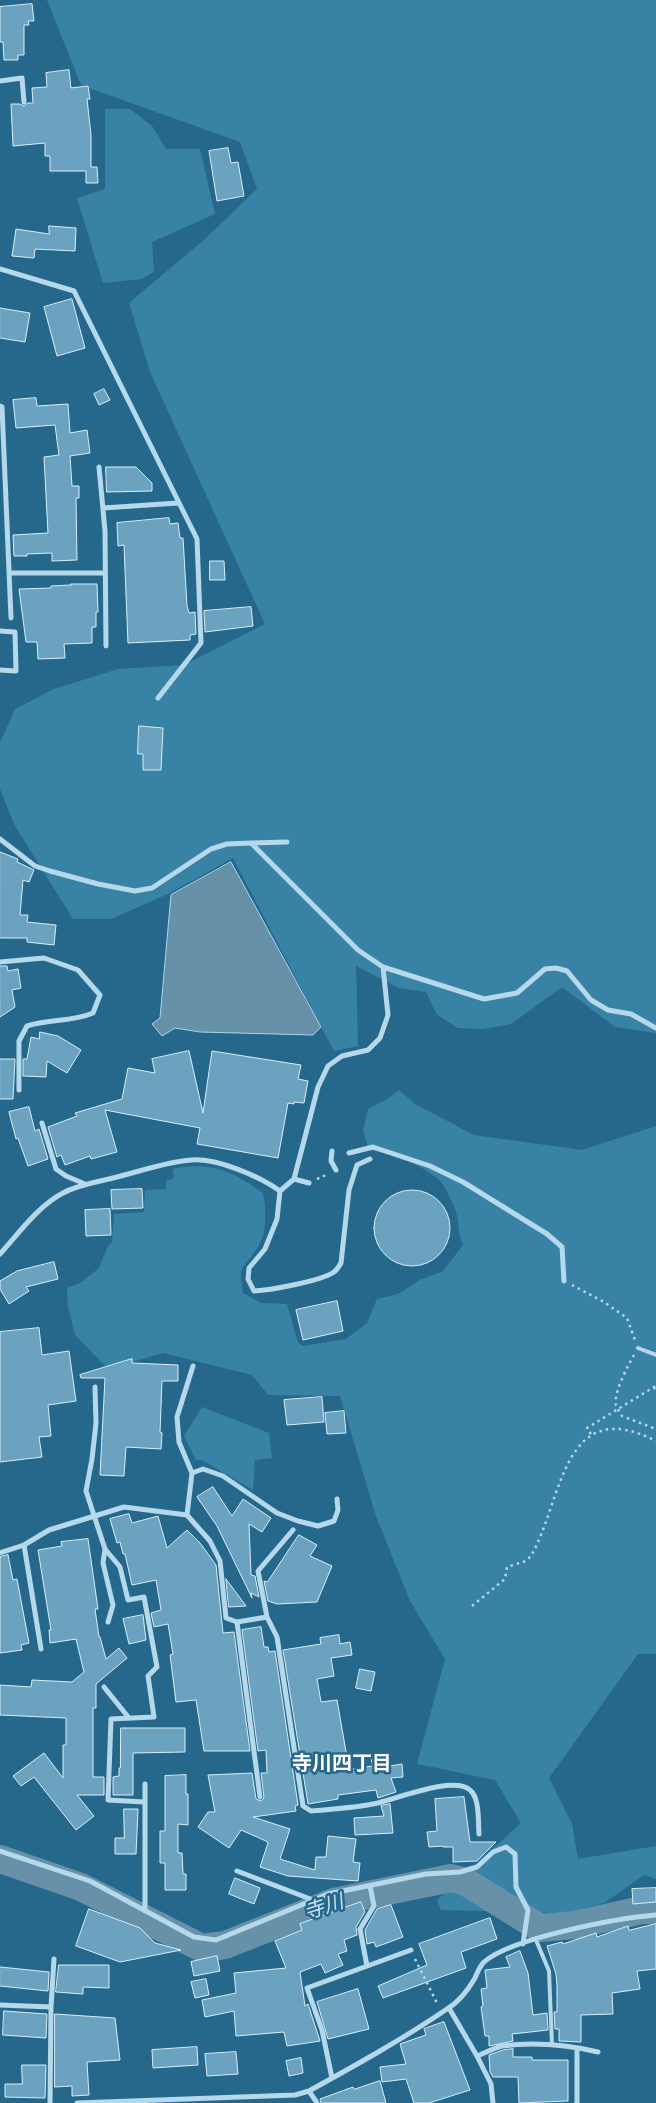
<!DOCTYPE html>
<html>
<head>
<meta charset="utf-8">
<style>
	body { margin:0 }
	canvas { display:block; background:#26688c }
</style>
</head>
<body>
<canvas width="656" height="2103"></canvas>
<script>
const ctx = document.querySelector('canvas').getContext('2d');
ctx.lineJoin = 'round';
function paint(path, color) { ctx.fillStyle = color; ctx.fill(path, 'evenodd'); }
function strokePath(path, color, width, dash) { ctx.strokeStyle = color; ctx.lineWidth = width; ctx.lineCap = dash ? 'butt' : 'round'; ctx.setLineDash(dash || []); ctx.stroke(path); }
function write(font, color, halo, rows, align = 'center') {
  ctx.font = font + ' Signika,"Noto Sans JP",sans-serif'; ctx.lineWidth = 5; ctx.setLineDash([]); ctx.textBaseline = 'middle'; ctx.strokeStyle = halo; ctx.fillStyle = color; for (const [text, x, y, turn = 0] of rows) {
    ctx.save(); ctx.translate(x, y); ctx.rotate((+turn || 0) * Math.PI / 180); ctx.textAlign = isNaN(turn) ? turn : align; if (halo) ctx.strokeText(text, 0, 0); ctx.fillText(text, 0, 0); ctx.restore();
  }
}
const green = new Path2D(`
	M47,0h609v1033l-41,-6 -53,-40 -51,37 -28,5 -25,-1 -21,-13 -11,-23 -27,-4 -43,-22 2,80 -24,5 -101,-193 -63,35 -59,26h-38l-58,-93 -15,-37v-46l15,-34 39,-20 64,-20 66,-4 81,-41 -115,-252 -21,-69 76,-64 52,-50 -17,-47 -159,-57z
	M105,109h25l22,17 14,23h34l15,65 -63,28 2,30 -12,7 -39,4 -26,-85 28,-9z
	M399,1090l16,14 59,31 108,15 74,-24v528h-18l-89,124 23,46 6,35 78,-13v33l-12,-4 -40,28 -37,10 -126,-3 -4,-10 84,-77 -26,-43 -78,-16 28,-105 -35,-58 -34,-85 -36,-120 -72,-1 -16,-20 -89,-22 -55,16 -33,-34 -7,-29 -1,-18 15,-6 17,-14 8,-20 5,-6 2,-28 30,-2 1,-22 21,-1v-8l8,-3 -1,-9c38,-8 59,2 90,24 3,18 5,38 -5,54 -15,24 -20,14 -15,46l18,10 26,1 11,39 5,3 43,-7 21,-16 10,-24 21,-5 22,-14 23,-9 20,-26c-6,-12 -3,-26 -9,-38 -3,-8 -10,-24 -17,-29 -19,-15 -45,-24 -68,-28l-6,-19 5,-22 18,-9z
	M202,1407l67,26 3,25 -17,2 -2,30 -51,-30h-6l-12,-24z`);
const water = new Path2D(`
	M231,862l90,165 -8,8 -113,-3 -25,-4 -13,8 -10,-12 8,-6 11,-123z`);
const river = new Path2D(`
	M0,1859l81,28 121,61 23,-3 109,-43 117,-24 15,4 74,46 34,-3 68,-15h14`);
const building = new Path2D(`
	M32,4l2,17h-6l1,4h-5v30h-6v5h-14l-1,-18h-3v-35z
	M69,70l2,18 17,-2 2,13h-3l4,36v32h6l1,16h-12v-12h-36v-15h-5v-13l-32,3 -2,-42h9l4,2 4,-3h5l-1,-15 15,-1 -1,-14z
	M228,148l3,15 7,-1 6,34 -27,5 -8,-50z
	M49,226l27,2 -1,23 -40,-2 -1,9 -22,-2 4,-27 33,5z
	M72,299l13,49 -28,8 -13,-49z
	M0,308l30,5 -5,29 -25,-4z
	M104,389l6,11 -11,5 -5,-11z
	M36,398l1,8 31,-2 2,29 17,-3 3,23 -20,3 2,30h7v12h-3l1,62 -25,1v-8l-25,1v2h-13l-1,-21 35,-2 -4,-76 15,-2 -4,-30 -39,3 -3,-28z
	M106,467h30l16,16v8l-45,1z
	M169,518l1,6 8,-1 2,15h3l4,68 2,7 6,-1 1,22 -6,1v5l-62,3 -4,-98 -6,1 -1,-23z
	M210,561h14l1,19h-15z
	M71,584h26l1,28h-2v15h-4v16l-28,1 1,14 -27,1 -1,-17h-11l-7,-53 32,-1v-2l20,-1z
	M251,607l2,19 -48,6 -1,-21z
	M139,726l24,2 -2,42h-18v-16h-5z
	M0,852l18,7 -1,3 17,8 -5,12 -6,-2 -3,35h8l-1,7 29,3 -2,20 -27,-3v-4h-27z
	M0,966h7l1,5 10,-2 3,19 -9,2 3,17 -15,10z
	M40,1032l18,4 23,14 -14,23 -20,-12 -1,16 -23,-1v-17h4l4,-22 8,2z
	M189,1051l14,62 9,-62 89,14 -3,14 10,2 -4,22 -10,-1v2l-6,-1 -10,55 -81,-14 3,-16 -95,-18 12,42 -26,7 -1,-3 -25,9 -4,-10 -4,2 -9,-30 29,-11 -2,-3 47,-14 6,-31 27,5 -3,-14z
	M0,1059h15l-2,40h-13z
	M29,1107l6,24 4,-2 9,30 -20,7 -10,-28 -2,1 -7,-27z
	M142,1189l1,19 -31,1 -1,-19z
	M374 1228a38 38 0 1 1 76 0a38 38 0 1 1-76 0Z
	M110,1209l1,26 -25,1 -1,-26z
	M54,1262l4,17 -32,8 3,4 -20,13 -9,-15v-8l17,-10z
	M337,1301l6,30 -40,9 -7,-30z
	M39,1328l3,27 27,-4 7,50 -28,4 3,31 -12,1 3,20 -42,5v-130z
	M132,1359v4l46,2v16h-16l-2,51 2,1 -1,16 -35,-2 -2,29 -24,-1 5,-97h-24l-1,-3z
	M322,1397l2,25 -37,3 -3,-25z
	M344,1411l2,22 -19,1 -2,-21z
	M213,1487l19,29 11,-17 28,19 -9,14 -13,-8 2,51 4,1 4,21 -8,-4 1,5 -35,-72 -20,-29z
	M129,1514l3,9 26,-7 9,32 20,-18 13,13 16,22 7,68 11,-1 16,119h-46l-8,-51 -20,2 -6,-47 3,-1 -5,-30 -14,3 -3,-14 10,-3 -5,-30 -24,5 -7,-31h-2l-3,-12 -3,1 -7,-24z
	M299,1535l18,10 -7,11 22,10 -15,36 -40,2 -9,-3 -4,-20 3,1z
	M88,1539l10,70h-3l4,28h1l6,22 13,-11 8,10 -31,26v24h-3v69h11v18h-27l17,21 -18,14 -42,-53 -13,9 -8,-10 31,-23 19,25v-33h3v-27l-66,-3v-30l31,2 1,-7 40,2 12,-10 -8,-33 -26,4 -1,-13h2l-13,-80 24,-4 -1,-4z
	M8,1555l5,25 4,-1 12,64 -8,2 1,5 -22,3v-96z
	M226,1579l20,27 -17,1z
	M143,1615l3,25 -17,4 -6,-25z
	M261,1627l3,20h4l1,5 6,-1 23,154 -3,1 1,5 -43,6 37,12 -10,30 35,11 1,-13h10l2,-21 28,3 -3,23 7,1 -2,18 -70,-5 -28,-9 8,-24 -2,-2 -25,-11 -12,18 -31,-21 10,-15h7l-7,-37 44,-2 4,26 5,2 3,-3 -3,-25h6l-1,-23 -8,1 -16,-121z
	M339,1635l1,9 10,-2 2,13 -21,3 3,18 -17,3 4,23 16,-2 12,69 24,-3 -2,-7 18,-3 1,10 12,-2 1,13 -12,1 5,14 -18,6 -2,-8 -38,5v4l-30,5 -25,-154 38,-6 -1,-6z
	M360,1669l15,3 -4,19 -15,-3z
	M121,1728h64v24l-52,1v42h-20v-18l6,-1v-8h1z
	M186,1775v19h2v31l-10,-1v29h4l1,21h3v16h-21v-27h-5v-32h5v-55z
	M464,1797l6,45h26l-19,19 -24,1v-15h-10v-1l-14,1 -2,-15 10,-1 -2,-32z
	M390,1804l3,29 -38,2 -1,-17 30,-2 -3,-10z
	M124,1809h14l-2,45h-21v-16h9z
	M235,1878l25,10 -6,16 -25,-10z
	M656,1888v14l-23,2 -1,-15z
	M361,1902l4,10 -9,15 1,8 -13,5 3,11 -9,3 5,11 -18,8 -4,-9 -21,8 5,34 3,-2 12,37 -33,5 -3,-14 -48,4 -2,-25 -29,6 -3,-17 34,-7 -2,-20 52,-5 -11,-27 27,-11 -2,-6z
	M391,1905l12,32 -27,10 -2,-5 -7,2 -2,-14 12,-21z
	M89,1909l51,19 15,15 26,7 -61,12 -44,-16z
	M490,1918l7,21 -36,13 5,16 -83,30 -5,-12 49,-21 -8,-21z
	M656,1924v45l-19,2 3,18 -28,4 1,21 -32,1v27l-22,-1v-12h-4l-1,-17h3v-26l-1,-12 -9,-28 15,-4 1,2 33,-11 1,4 31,-11 1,4z
	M520,1951l8,22 5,42 14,-2 1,17 -36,4 1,7 -24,5v-10h-4l-4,-29 2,-1 -2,-17 6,-1 -2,-18 25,-3 -4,-10z
	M217,1956l3,15 -26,5 -3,-14z
	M59,1965h50v23l-26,-1v7l-27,-2z
	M0,1967l49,5 -1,19 -48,-5z
	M206,1979l3,16 -14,3 -4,-16z
	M358,1989l11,40 -41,10 -11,-37z
	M4,2011l43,3 -1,24 -43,-3z
	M55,2014l60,4 5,42 -33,2 2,33 -17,1v-10l-17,1z
	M444,2022l26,68 -41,13h-15l-8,-24 -24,3 -2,-15 26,-3 -6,-20 26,-9 -2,-6z
	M197,2047l1,18 -45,3 -1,-18z
	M513,2049v8h19v3h36v41l-49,2 -1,-26h-25l-3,-5 -1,-17 14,-5z
	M236,2052l2,22 -31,2 -2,-22z
	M301,2058l2,15 -14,3 -3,-15z
	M22,2065h24l-1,33 -40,-1v-13h17z
	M380,2081l6,22h-65l-1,-4 33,-12 1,2z`);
const path = new Path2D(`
	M317,1179l11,-5
	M572,1285l32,17 23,16 8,22
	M634,1355c-6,10 -21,39 -18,50 1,3 4,7 6,11l34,13
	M654,1387l2,5
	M591,1434l-4,-6 67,-41 2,-4
	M472,1606l33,-27 2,-12 19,-6 5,-5c32,-56 31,-163 125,-115
	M415,1959l22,44`);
const service = new Path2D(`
	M638,1348l18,7
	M536,1940l13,31 3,74`);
const minor = new Path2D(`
	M0,81l22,-3 2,24
	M0,269l74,22 123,248 4,104 -43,55
	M0,406l2,1 9,211
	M99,467l6,64 1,115
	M103,508l75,-5
	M10,573h95
	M0,631l15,1 1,39 -16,-1
	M0,839l35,27 15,5 48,13 37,7 17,-3 59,-39 16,-5 24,-1 107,107 25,17 101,32 33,-6 28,-24 11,-1 11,3 24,29 17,10 23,4 25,14
	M251,843l36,-1
	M0,962l44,-4 34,12 22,25 -7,18c-21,9 -44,6 -66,13l-8,15v49
	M42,1123l14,46 10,7 19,8
	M332,1151l-1,10 5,9
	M349,1153l24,-6 57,19 33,16 84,52 15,13 2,34
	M294,1179l15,4
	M280,1191l14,-12 24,-92 10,-21 14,-10 26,-6 12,-12 8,-23 -5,-48
	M0,1254c19,-21 38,-48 63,-61 16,-9 36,-11 54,-16 24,-6 49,-15 74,-17 26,-2 68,16 89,31l-3,28 -12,30 -16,19 -1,11 6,12c17,-1 67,-10 80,-19 3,-2 5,-6 7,-9l8,-73 8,-25 13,-6
	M95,1387l1,36 -4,36 -6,32 19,58 15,18 8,33 16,-3 13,70 -9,9 6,41 -43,2 -3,81 36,2
	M192,1473l-13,-31 -2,-25 16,-51
	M187,1515l5,-42 11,-4 20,7 54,37 21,8 20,5 16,-5 4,-11 -1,-11
	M24,1545l17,104
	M105,1549l-2,14 10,42 -5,17
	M0,1553l24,-8 25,-15 75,-23 63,8 23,26 10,20 6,57 11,4 30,-5 10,20 26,169 8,5c21,-2 42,-3 62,-7 21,-4 80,-29 97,-14 10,8 8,32 9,44
	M267,1617l-9,-46 35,-41
	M237,1622l23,175
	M104,1687l25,31
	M145,1784v127
	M0,1851l90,30 104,56 22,3 112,-46 98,-20 34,-2 17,-5 16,-15 13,-5 9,7 1,33 12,23 -5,34
	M237,1871l76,29
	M367,1966l-7,-37 14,-23 -4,-20
	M0,2005l51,2
	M449,2008l28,48c8,-3 17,-8 25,-10 31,-4 66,-1 96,6
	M577,2048v55
	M477,2056l14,28 2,19
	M332,2078l-10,-48 -15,-42 104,-38
	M309,2091l8,12
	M50,2103l1,-96 3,-48
	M77,2103l218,-8 14,-4c47,-26 94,-52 138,-82 12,-7 21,-19 28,-31 2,-5 5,-12 9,-16 27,-24 134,-44 172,-47`);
const neighbourhoodNames = [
	["寺川四丁目",342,1765]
];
const waterNames = [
	["寺川",324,1908,-18]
];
paint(green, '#3882a6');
paint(water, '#6691a9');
strokePath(water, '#a9d6eb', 1);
strokePath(river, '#6691a9', 28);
paint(building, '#6ba2bf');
strokePath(building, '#d9eef8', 1);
strokePath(path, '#b5d8ea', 2.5, [2.5, 4]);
strokePath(service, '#b5d8ea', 4);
strokePath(minor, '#b5d8ea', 5);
write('bold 20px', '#fff', '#26688c', neighbourhoodNames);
write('italic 20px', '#c4e2f2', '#26688c', waterNames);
</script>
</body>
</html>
